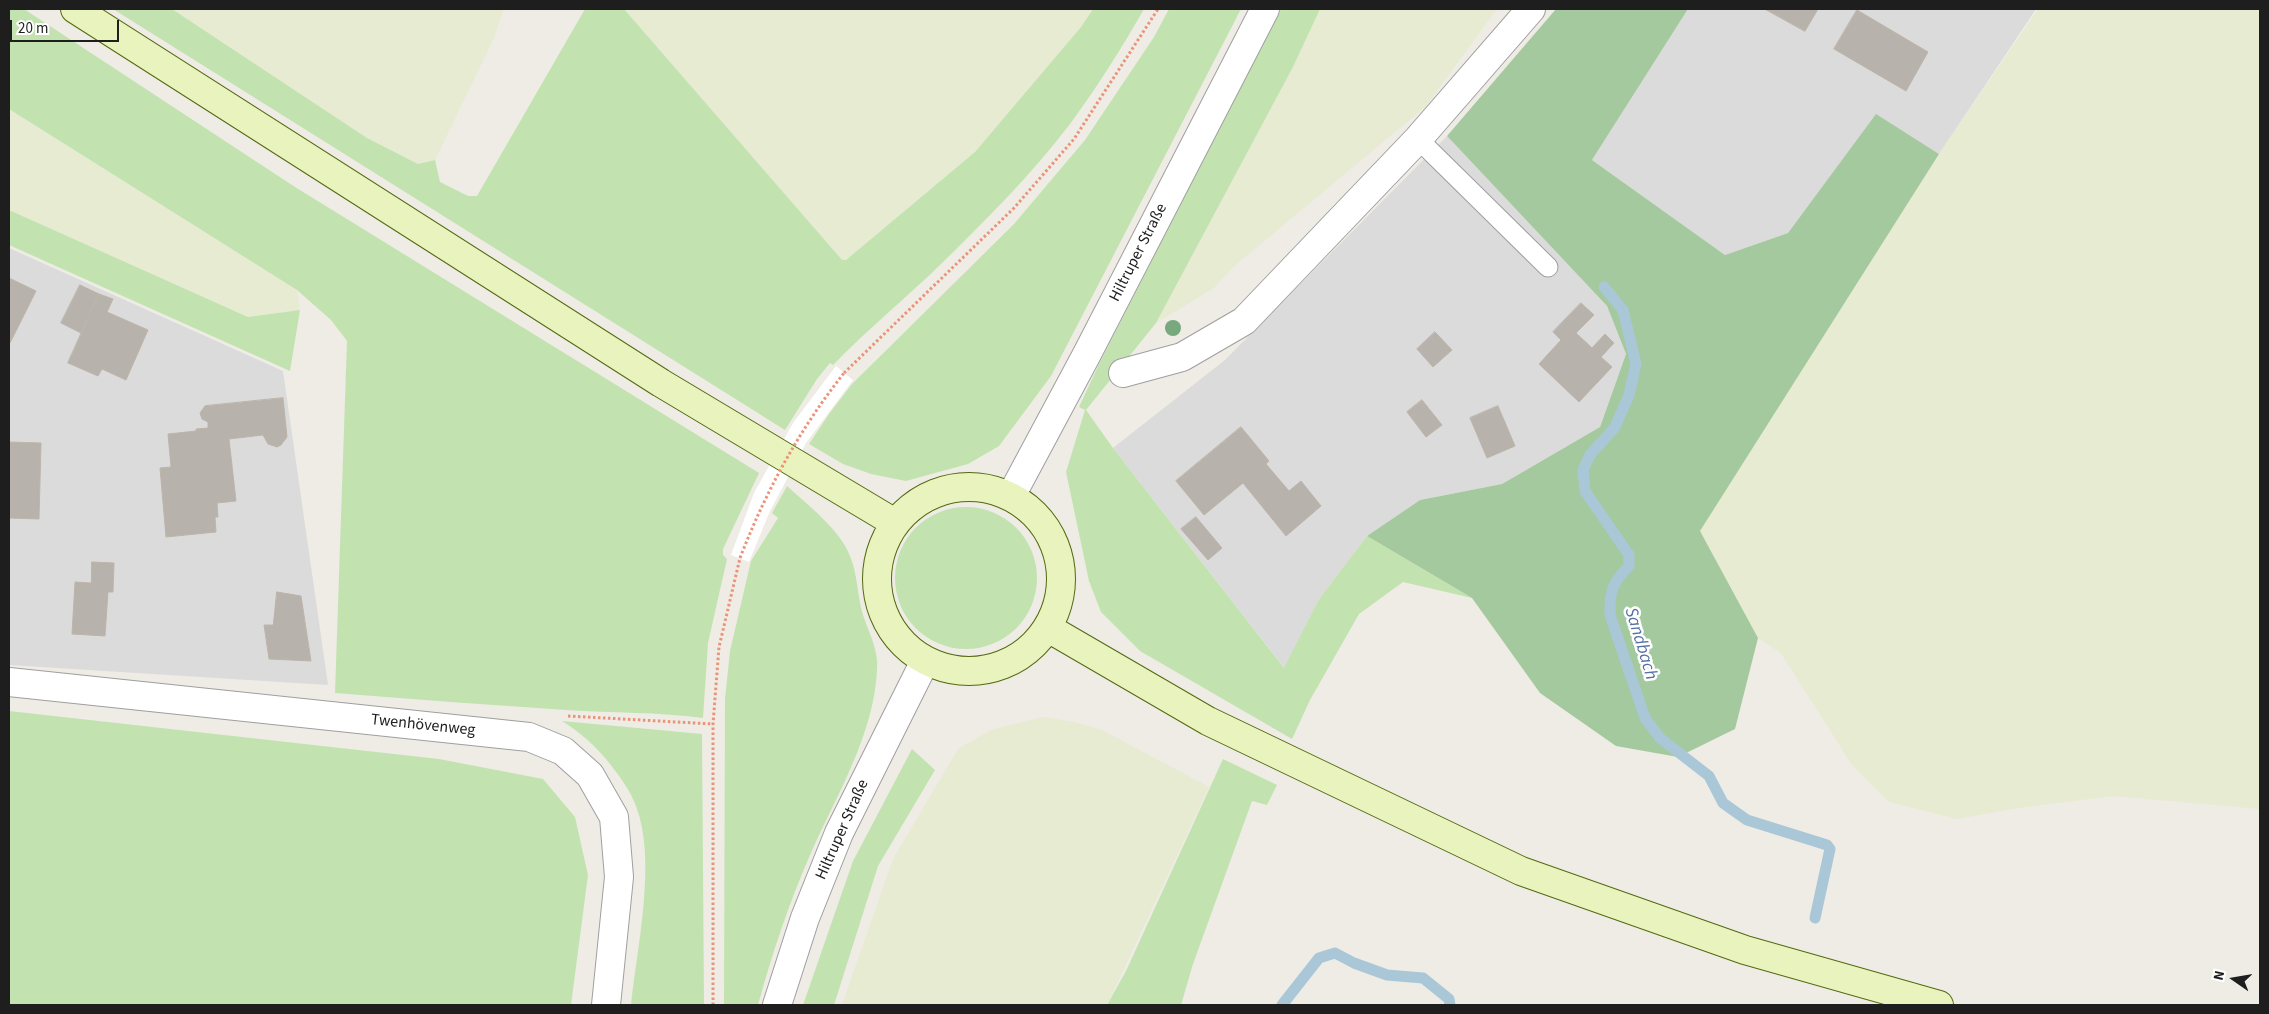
<!DOCTYPE html>
<html>
<head>
<meta charset="utf-8">
<style>
	body { margin:0 }
	#map { position:relative; width:2269px; height:1014px; overflow:hidden; background:#eeece5; font-family:"Source Sans 3",sans-serif }
	canvas { display:block }
	.frame { position:absolute; inset:0; border:10px solid #1e1e1e; pointer-events:none }
	.north { position:absolute; left:2209px; top:954px; width:50px; height:50px; -webkit-text-stroke:4px #fff; paint-order:stroke; rotate:283deg; font-size:14px; font-weight:700; line-height:20px; text-align:center; color:#1e1e1e }
	.north::after { content:''; display:block; margin:auto; width:18px; height:22px; background:#1e1e1e; clip-path:polygon(50% 0,100% 100%,50% 72%,0 100%) }
	.scale { position:absolute; left:10px; top:20px; width:109px; height:22px; box-sizing:border-box; border:2px solid #1e1e1e; border-top:0; padding-left:6px; font-size:15px; line-height:18px; white-space:nowrap; color:#1e1e1e; -webkit-text-stroke:4px #fff; paint-order:stroke }
</style>
</head>
<body>
<div id="map">
<canvas width="2269" height="1014"></canvas>
<div class="frame"></div>
<div class="north">N</div>
<div class="scale">20 m</div>
</div>
<script>
const ctx = document.querySelector('canvas').getContext('2d');
ctx.lineJoin = 'round';
function paint(path, color) { ctx.fillStyle = color; ctx.fill(path, 'evenodd'); }
function strokePath(path, color, width, dash) { ctx.strokeStyle = color; ctx.lineWidth = width; ctx.lineCap = dash ? 'butt' : 'round'; ctx.setLineDash(dash || []); ctx.stroke(path); }
function write(font, color, halo, rows, align = 'center') {
  ctx.font = font + ' "Source Sans 3",sans-serif'; ctx.lineWidth = 5; ctx.setLineDash([]); ctx.textBaseline = 'middle'; ctx.strokeStyle = halo; ctx.fillStyle = color; for (const [text, x, y, turn = 0] of rows) {
    ctx.save(); ctx.translate(x, y); ctx.rotate((+turn || 0) * Math.PI / 180); ctx.textAlign = isNaN(turn) ? turn : align; if (halo) ctx.strokeText(text, 0, 0); ctx.fillText(text, 0, 0); ctx.restore();
  }
}
const residential = new Path2D(`
	M1688,9h348l-97,145 -63,-39 -88,118 -63,22 -133,-95z
	M1447,136l160,170 19,48 -26,73 -98,57 -82,16 -53,36 -48,63 -34,70 -172,-221 112,-88z
	M9,248l274,123 45,314 -319,-20z`);
const farmland = new Path2D(`
	M172,9h332l-11,31 -58,120 -17,4 -51,-26z
	M624,9h469l-12,18 -106,125 -129,108h-5z
	M1320,9h177l-72,98 -193,161 -18,20 -58,35 137,-256z
	M2038,9h222v800l-147,-13 -95,12 -61,11 -68,-17 -37,-37 -71,-112 -23,-15 -58,-107 239,-377z
	M9,109l288,181 3,20 -52,7 -239,-107z
	M1043,717l31,5 28,8 107,57 -102,218h-265l51,-146 65,-110 33,-19z`);
const grass = new Path2D(`
	M9,9h15l271,178 464,286 -36,76v6l4,4 -19,84 -5,75c-45,-6 -91,-5 -137,-8 -77,-5 -154,-11 -231,-17l12,-352 -16,-21 -34,-30 -288,-181z
	M113,9h59l195,129 51,26 17,-4 5,22 28,14h9l108,-187h39l218,251h4l129,-108 106,-125 12,-18h51c-22,39 -47,78 -74,115 -38,50 -84,96 -129,140 -35,34 -73,65 -108,101l-3,-2 -13,16 -32,51z
	M1169,9h72l-190,367 -52,70 -31,18 -62,17 -35,-7 -28,-10 -34,-20 20,-30 23,-30 162,-160 71,-84 69,-103z
	M1281,9h39l-27,58 -137,256 -70,87 27,38 171,220 35,-69 48,-63 105,62 -69,-16 -44,32 -49,86 -18,39 -152,-88 -39,-39 -12,-31 -23,-109 19,-62 -6,-3 20,-43z
	M9,210l239,107 52,-7 -10,61 -281,-126z
	M787,486c20,18 54,45 63,70 8,19 7,40 13,59 6,18 16,36 14,55 -3,65 -41,126 -67,185 -21,48 -38,99 -52,150h-34l1,-306 5,-48 21,-90 27,-43 -6,-5z
	M895 578a71 71 0 1 1 142 0a71 71 0 1 1-142 0Z
	M9,711l430,48 104,20 32,38 13,58 -17,130h-562z
	M562,721l140,13 2,271h-73c6,-58 26,-144 5,-199 -6,-16 -16,-29 -26,-42 -14,-18 -29,-31 -48,-43z
	M912,749l23,21 -57,96 -44,139h-31l50,-144z
	M1223,759l54,26 -10,20 -15,-4 -59,163 -12,41h-74l19,-34z`);
const forest = new Path2D(`
	M1556,9h132l-96,151 133,95 63,-22 88,-119 63,40 -239,377 58,107 -23,91 -57,28 -62,-11 -76,-53 -68,-95 -105,-62 53,-36 82,-16 98,-57 26,-73 -19,-48 -160,-170z`);
const pier = new Path2D(`
	M836,366l17,14 -47,63 -36,68 -21,51 -18,-7 23,-62 39,-70z`);
const stream = new Path2D(`
	M1604,287l19,23 13,54 -7,31 -14,32 -25,28 -7,15 2,21 44,64v11c-16,16 -20,26 -19,49l35,103 15,20 49,38 14,27 24,17 80,25 3,4 -15,69
	M1282,1005l37,-47 16,-5 19,10 33,12 36,3 26,21 1,6`);
const building = new Path2D(`
	M1765,9h53l-13,22z
	M1857,10l71,42 -22,39 -72,-42z
	M9,278l27,13 -26,52 -1,-1z
	M80,285l19,9 -18,39 -20,-10z
	M99,294l14,5 -6,13 41,18 -22,50 -24,-11 -4,7 -30,-13z
	M1581,303l13,12 -18,18 16,15 13,-14 9,9 -13,14 11,10 -33,35 -40,-38 22,-24 -8,-8z
	M1435,332l17,18 -19,17 -16,-18z
	M283,398l4,39 -6,8 -4,2 -9,-3 -5,-9 -34,4 7,62 -19,2 1,14h-3l1,15 -50,5 -6,-69 11,-1 -3,-33 28,-3v-2l12,-1v-6l-6,-3 -2,-6 5,-7z
	M1422,400l20,25 -16,12 -19,-25z
	M1498,406l17,40 -28,12 -17,-40z
	M1241,427l28,34 -3,3 23,27 12,-10 20,25 -35,30 -43,-53 -39,32 -28,-34z
	M9,442l32,1 -2,76 -30,-1z
	M1196,517l26,31 -14,12 -27,-31z
	M92,562l22,1 -1,29h-5l-3,44 -33,-2 3,-52 16,1z
	M277,592l24,4 10,65 -42,-2 -5,-34h9z`);
const path = new Path2D(`
	M844,373l170,-165 60,-69 84,-130
	M568,716l145,8
	M713,1005v-281l6,-77 21,-89`);
const service = new Path2D(`
	M1418,139l130,128`);
const minor = new Path2D(`
	M1123,373l59,-16 62,-36 174,-182 113,-130
	M9,682l520,55 34,14 27,24 24,42 5,60 -13,128`);
const tertiary = new Path2D(`
	M1011,496l76,-142 178,-345
	M777,1005l28,-87 34,-85 86,-172`);
const secondary = new Path2D(`
	M75,9l586,374 234,140
	M877 579a92 92 0 1 1 184 0a92 92 0 1 1-184 0Z
	M1048,628l160,93 313,150 224,79 194,55`);
const pathBridge = new Path2D(`
	M740,558c26,-67 59,-128 104,-185`);
const trees = [
	[1173,328]
];
const streetNames = [
	["Hiltruper Straße",1139,253,-63],
	["Twenhövenweg",423,726,6],
	["Hiltruper Straße",843,830,-66]
];
const waterNames = [
	["Sandbach",1640,644,73]
];
paint(residential, '#dcdbdb');
paint(farmland, '#e6ebd2');
paint(grass, '#c2e3b0');
paint(forest, '#a5c99e');
paint(pier, '#fff');
strokePath(stream, '#aac7d7', 11);
paint(building, '#b7b2ab');
strokePath(building, '#beb5a9', 1);
strokePath(service, '#9f9f9f', 21);
strokePath(minor, '#9f9f9f', 30);
strokePath(tertiary, '#9f9f9f', 30);
strokePath(secondary, '#546910', 30);
strokePath(path, '#eb9379', 3, [2.5, 2.5]);
strokePath(service, '#fff', 19);
strokePath(minor, '#fff', 28);
strokePath(tertiary, '#fff', 28);
strokePath(secondary, '#e9f3be', 28);
strokePath(pathBridge, '#eb9379', 3, [2.5, 2.5]);
ctx.fillStyle = '#78a87e';
for (const [x, y] of trees) { ctx.beginPath(); ctx.arc(x, y, 8, 0, 2 * Math.PI); ctx.fill(); }
write('16px', '#1e1e1e', '#fff', streetNames);
write('italic 18px', '#5471a3', '#fff', waterNames);
</script>
</body>
</html>
